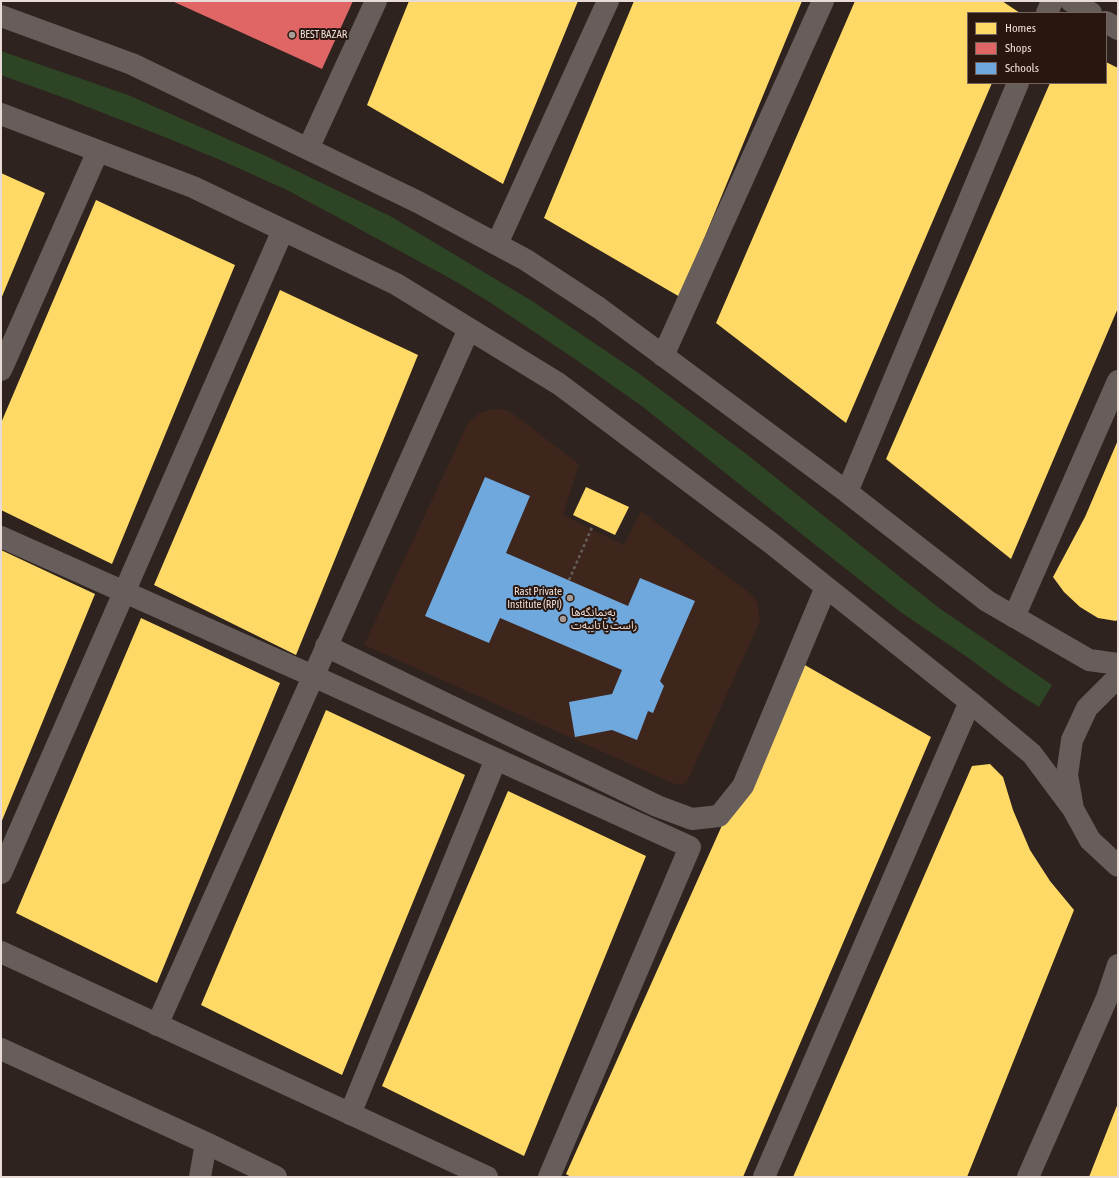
<!DOCTYPE html>
<html>
<head>
<meta charset="utf-8">
<style>
	body { margin:0 }
	#map { position:relative; width:1119px; height:1178px; overflow:hidden; background:#2e231e; font-family:"Asap Condensed",sans-serif }
	canvas { display:block }
	.frame { position:absolute; inset:0; border:2px solid #e9dbd5; pointer-events:none }
	.legend { position:absolute; left:967px; top:12px; width:140px; height:72px; box-sizing:border-box; background:#29160f; border:1px solid #76655e; margin:0; padding:5px 7px; list-style:none; font-size:12px; color:#e9dbd5 }
	.legend li { display:flex; align-items:center; gap:8px; height:20px }
	.legend b { width:20px; border:1px solid #76655e }
</style>
</head>
<body>
<div id="map">
<canvas width="1119" height="1178"></canvas>
<div class="frame"></div>
<ul class="legend">
<li><b style="height:11px;background:#ffd966"></b>Homes</li>
<li><b style="height:11px;background:#e06666"></b>Shops</li>
<li><b style="height:11px;background:#6fa8dc"></b>Schools</li>
</ul>
</div>
<script>
const ctx = document.querySelector('canvas').getContext('2d');
ctx.lineJoin = 'round';
function paint(path, color) { ctx.fillStyle = color; ctx.fill(path, 'evenodd'); }
function strokePath(path, color, width, dash) { ctx.strokeStyle = color; ctx.lineWidth = width; ctx.lineCap = dash ? 'butt' : 'round'; ctx.setLineDash(dash || []); ctx.stroke(path); }
function write(font, color, halo, rows, align = 'center') {
  ctx.font = font + ' "Asap Condensed","Noto Sans Arabic",sans-serif'; ctx.lineWidth = 4; ctx.setLineDash([]); ctx.textBaseline = 'middle'; ctx.strokeStyle = halo; ctx.fillStyle = color; for (const [text, x, y, turn = 0] of rows) {
    ctx.save(); ctx.translate(x, y); ctx.rotate((+turn || 0) * Math.PI / 180); ctx.textAlign = isNaN(turn) ? turn : align; if (halo) ctx.strokeText(text, 0, 0); ctx.fillText(text, 0, 0); ctx.restore();
  }
}
const built = new Path2D(`
	M500,409l9,2 8,6 62,47 -16,51 61,30 17,-34 110,83 6,8 3,19 -73,161 -5,3 -10,-2 -308,-138 104,-222 12,-10 10,-3z`);
const green = new Path2D(`
	M1,51l127,44 140,62 122,59 142,85 105,71 108,81 194,155 113,77 -13,22 -34,-22 -35,-26 -68,-46 -98,-77 -161,-129 -68,-48 -84,-56 -38,-23 -101,-55 -63,-34 -64,-29 -63,-26 -92,-36 -69,-25z`);
const homes = new Path2D(`
	M409,1h169l-75,183 -136,-79z
	M634,1h168l-122,296 -136,-79z
	M855,1h147l18,12h-52v70h24l-146,340 -130,-100z
	M1106,62l12,6v240l-107,251 -125,-100 164,-376h56z
	M1,173l44,20 -44,106z
	M96,200l139,65 -123,299 -111,-54v-87z
	M280,290l138,65 -122,300 -142,-70z
	M1118,440v179l-2,2 -18,-3 -18,-11 -16,-15 -11,-15 32,-60z
	M586,487l43,20 -14,28 -42,-20z
	M1,550l94,44 -94,229z
	M141,618l139,65 -123,300 -141,-70z
	M796,660l135,77 -188,440h-172l-5,-3z
	M326,710l139,65 -123,300 -141,-70z
	M990,764l13,13 10,33 17,40 20,31 24,29 -107,267h-174l179,-411z
	M508,791l138,65 -122,300 -142,-70z
	M1118,1103v74h-29z`);
const shops = new Path2D(`
	M172,1h181l-31,68z`);
const schools = new Path2D(`
	M485,477l45,19 -24,57 122,53 12,-28 55,23 -35,80 4,5 -11,27 -5,-2 -11,29 -25,-10 -37,7 -6,-35 43,-8 10,-24 -122,-52 -11,25 -64,-27z`);
const path = new Path2D(`
	M569,580l24,-55`);
const minor = new Path2D(`
	M1071,1l20,12
	M1047,13l5,-12
	M1,16l131,48 286,138 108,58 73,48 248,184 140,109 102,59 29,4
	M1106,22l12,7
	M1,114l192,73 203,97 163,100 212,159 199,159 62,52 41,55
	M308,149l68,-148
	M497,244l111,-243
	M663,356l160,-355
	M1,370l97,-219
	M847,492l171,-409
	M1,537l312,139 377,171 -141,330
	M1014,617l104,-236
	M326,646l331,160 35,13 27,-3 24,-30 83,-199
	M1118,680l-6,3 -25,25 -15,32 -5,35 6,34 17,31 28,26
	M1,873l282,-643
	M1,952l486,225
	M157,1025l312,-696
	M1,1049l205,94 70,34
	M350,1114l146,-355
	M200,1177l6,-34
	M764,1177l206,-475
	M1028,1177l79,-179 11,-33`);
const markers = [
	[292,35,4,"#a89b95"],
	[570,598,4,"#a89b95"],
	[563,619,4,"#a89b95"]
];
const poiNames = [
	["BEST BAZAR",300,35],
	["Rast Private",562,592,"right"],
	["Institute (RPI)",562,605,"right"],
	["پەیمانگەها",571,613],
	["راست یا تایبەت",571,626]
];
paint(built, '#3e261c');
paint(green, '#2e4525');
paint(homes, '#ffd966');
paint(shops, '#e06666');
paint(schools, '#6fa8dc');
strokePath(path, '#665e5b', 2.5, [3, 3]);
strokePath(minor, '#675e5b', 22);
for (const [x, y, r, color] of markers) { const dot = new Path2D(); dot.arc(x, y, r, 0, 2 * Math.PI); ctx.fillStyle = color; ctx.fill(dot); strokePath(dot, '#29160f', 1.5); }
write('11px', '#e9dbd5', '#29160f', poiNames, 'left');
</script>
</body>
</html>
